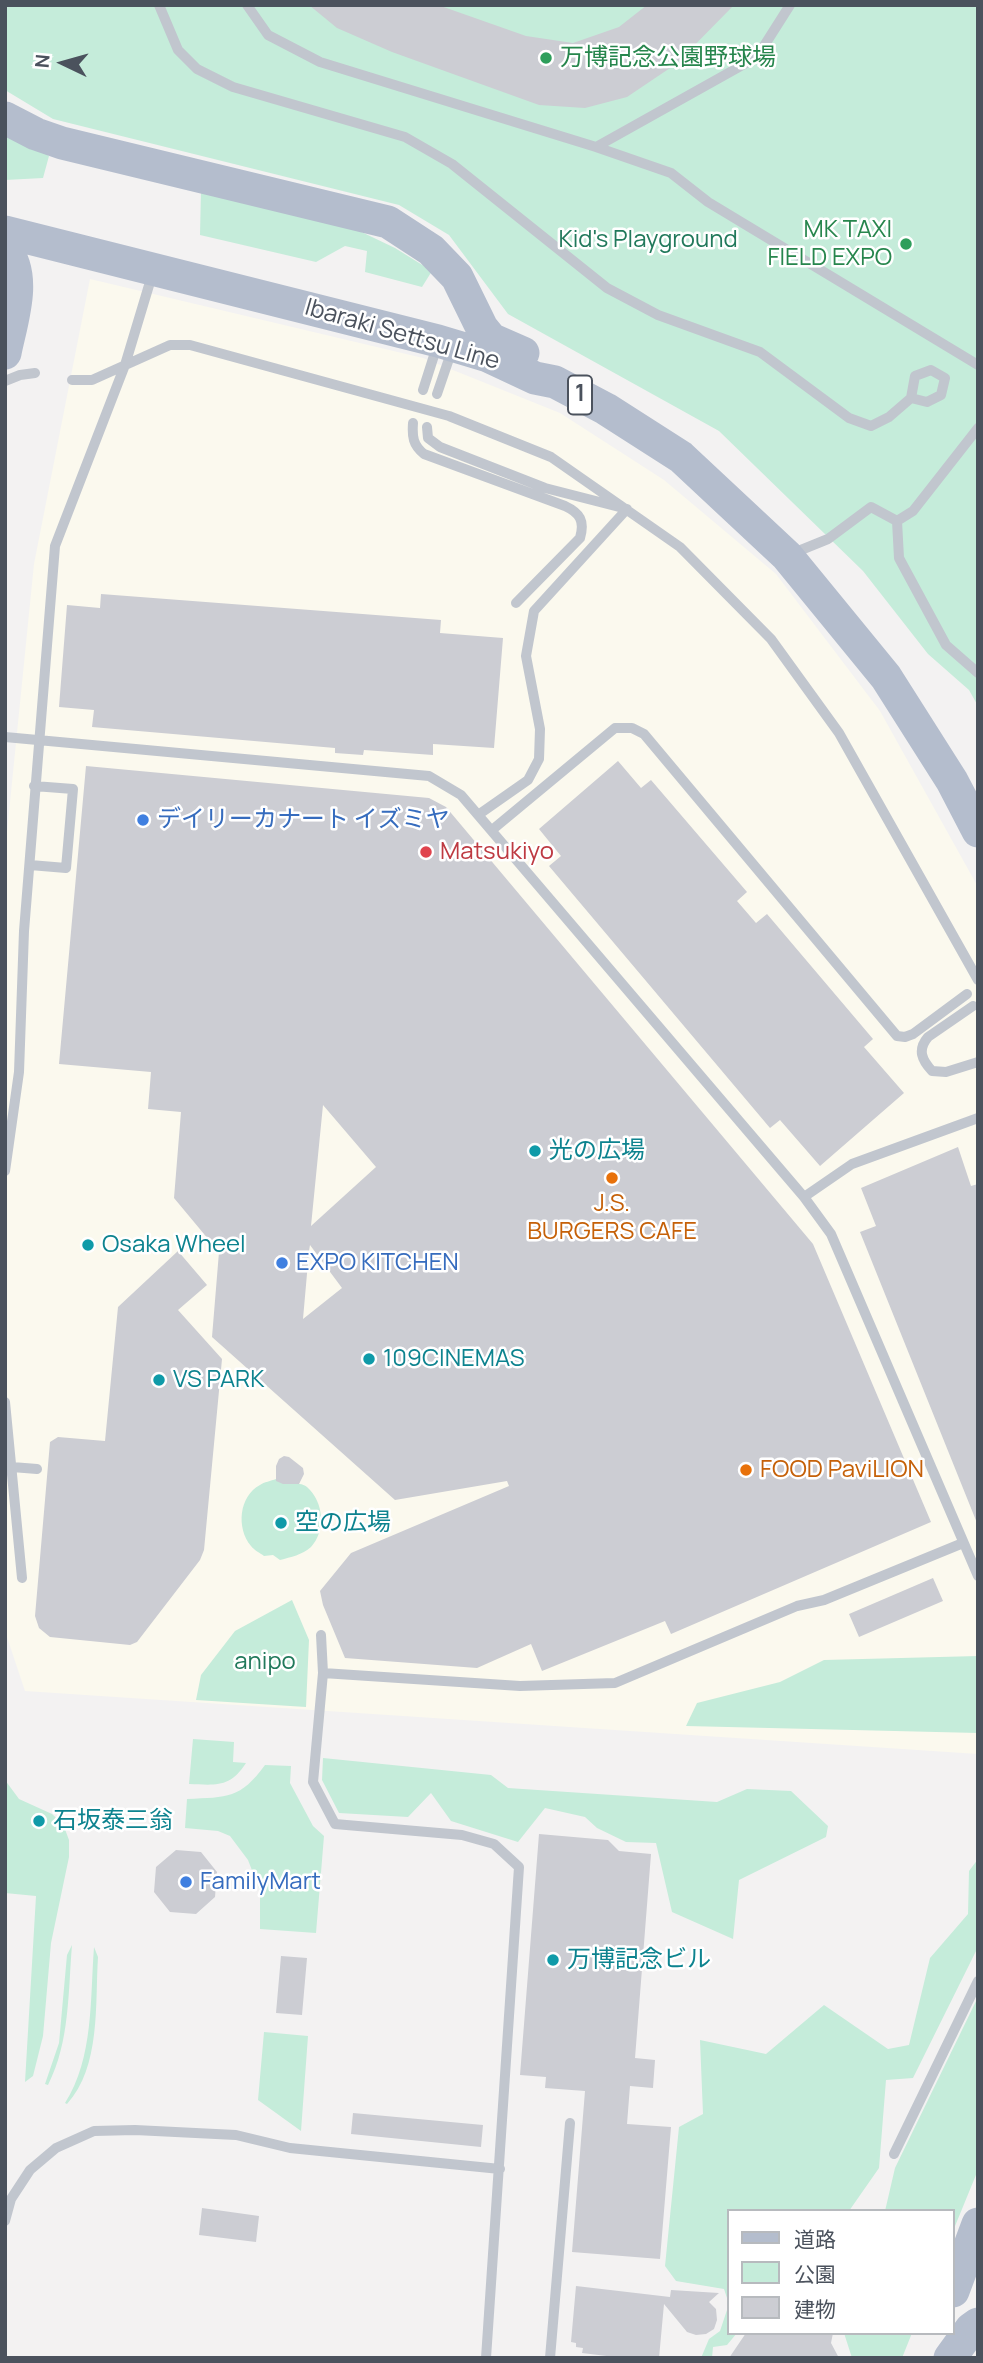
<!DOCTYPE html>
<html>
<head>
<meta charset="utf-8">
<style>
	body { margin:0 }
	#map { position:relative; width:983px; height:2363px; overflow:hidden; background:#f3f2f2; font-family:Manrope,"Noto Sans JP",sans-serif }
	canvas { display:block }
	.frame { position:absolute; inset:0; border:7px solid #4b525d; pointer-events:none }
	.legend { position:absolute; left:727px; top:2209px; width:228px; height:126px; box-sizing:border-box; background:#fff; border:2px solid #b7babe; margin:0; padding:9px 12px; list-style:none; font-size:21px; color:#4b525d }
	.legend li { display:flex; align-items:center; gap:14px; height:35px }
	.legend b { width:35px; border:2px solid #b7babe }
	.north { position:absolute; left:28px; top:28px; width:70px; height:70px; -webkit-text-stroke:5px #fff; paint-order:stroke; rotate:275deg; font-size:19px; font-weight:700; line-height:28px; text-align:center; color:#4b525d }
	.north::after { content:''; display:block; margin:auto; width:24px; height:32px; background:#4b525d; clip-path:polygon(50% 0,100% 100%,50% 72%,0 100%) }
</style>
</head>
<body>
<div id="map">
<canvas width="983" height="2363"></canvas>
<div class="frame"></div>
<ul class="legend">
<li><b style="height:9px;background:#b4bdcd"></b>道路</li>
<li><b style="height:19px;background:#c5ecda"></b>公園</li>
<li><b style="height:19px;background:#cccdd3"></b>建物</li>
</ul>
<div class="north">N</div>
</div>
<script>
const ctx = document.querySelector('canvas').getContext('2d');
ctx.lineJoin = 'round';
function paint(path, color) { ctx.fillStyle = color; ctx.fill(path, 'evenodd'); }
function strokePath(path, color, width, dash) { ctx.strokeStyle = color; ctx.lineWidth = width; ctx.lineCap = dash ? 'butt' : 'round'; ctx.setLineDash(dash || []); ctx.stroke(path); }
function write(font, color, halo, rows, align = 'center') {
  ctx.font = font + ' Manrope,"Noto Sans JP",sans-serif'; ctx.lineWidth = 5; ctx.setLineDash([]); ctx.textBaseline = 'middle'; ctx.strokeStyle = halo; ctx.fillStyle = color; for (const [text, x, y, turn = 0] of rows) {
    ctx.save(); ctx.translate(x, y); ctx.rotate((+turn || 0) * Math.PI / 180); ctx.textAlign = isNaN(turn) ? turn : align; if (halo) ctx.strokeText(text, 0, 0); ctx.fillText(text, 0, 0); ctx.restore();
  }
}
const commercial = new Path2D(`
	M90,279l333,79 137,55 104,67 112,94 104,137 98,176v867l-953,-63 -20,-60v-779l29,-288z`);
const green = new Path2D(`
	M5,5h973v701l-9,-16 -41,-36 -65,-83 -144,-140 -211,-117 -59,-79 -50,-30 -346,-86 -48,-29z
	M5,128l44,28 -6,22 -38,2z
	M201,190l148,36 46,22 37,23 -10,16 -57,-15 2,-21 -22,-5 -29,16 -116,-27z
	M276,1479c9,8 22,1 31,8 17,15 19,44 4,60 -9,8 -20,10 -31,13l-7,-5 -9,1c-4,-3 -10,-6 -13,-10 -15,-18 -12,-50 9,-61 4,-3 11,-4 16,-6z
	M292,1600l17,40 -3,67 -110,-7 5,-25 34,-44z
	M978,1656v77l-292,-7 11,-23 83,-21 44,-22z
	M193,1739l41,3 -1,20 13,1c-16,25 -30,22 -57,21z
	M323,1758l168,17 17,13 209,14 30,-13 44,2 37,35 -2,11 -87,43 -6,59 -61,-27 -16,-69 -30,-1 -29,-14 -12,-11 -40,-9 -27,34 -67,-21 -20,-28 -23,24 -69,-4 -17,-33z
	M265,1765l26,1 -1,17 23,43 11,10 -8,97 -56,-4v-38l-12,-31 -18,-24 -12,-5 -33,-3 2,-29c41,-2 53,0 78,-34z
	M5,1780l14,19 33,15 11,10 6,16v17l-18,86 -8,93 -10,40 -8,6 11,-186 -31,-3z
	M978,1859v88l-65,131 -27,2 -7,88 -30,43h-120v122h8l-10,12 -14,2 -1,11h-11l8,-19 11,-8 9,-27 -5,-15 -48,-8 -11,-15 14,-139 24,-13 -3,-74 66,14 58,-49 64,44 21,-4 21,-87 38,-44 1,-43z
	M72,1945c-4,47 -2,97 -24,140l-3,-1 14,-41 8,-88z
	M94,1947l4,10c-3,47 3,110 -31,147l-2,-1c29,-45 25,-105 29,-156z
	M978,1997v173l-25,61v-20h-68l10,-43z
	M264,2032l44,4 -7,95 -43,-31z
	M844,2333h68l-10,25h-50z`);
const building = new Path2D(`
	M309,5h129l88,31 47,7 46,-16 28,-22h87l-58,59 -49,33 -42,11 -46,-3 -147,-53 -55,-24z
	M101,594l340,26 -1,13 63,5 -9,110 -61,-4v11l-69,-5 -1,5 -28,-2v-5l-243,-21 2,-17 -35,-3 8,-102 33,3z
	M618,761l23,27 10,-8 96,112 -10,9 19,22 11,-9 106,125 -9,8 40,46 -84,73 -40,-46 -10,8 -221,-262 12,-10 -22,-27z
	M86,766l343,32 17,9 367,437 118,278 -260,112 -6,-13 -123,50 -11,-27 -54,24 -132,-10 -22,-53 -3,-14 31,-38 158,-67 -2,-5 -112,19 -183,-163 7,-85 -45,-54 7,-86 -33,-3 3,-37 -92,-8zM323,1105l53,62 -65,59zM310,1245l32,43 -39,31 6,-68z
	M958,1147l13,39 7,-2 -1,339 -117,-291 16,-6 -15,-38z
	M178,1251l29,34 -29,25 44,49 -18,191 -4,10 -63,82 -7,3 -80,-8 -11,-9 -4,-12 15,-174 8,-5 47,4 13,-134z
	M284,1456l5,1 14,11 1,6 -5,10h-16l-7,-3v-15l3,-7z
	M933,1578l10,23 -84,36 -10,-23z
	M539,1834l69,6 11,11 32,3 -16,204 20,2 -2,28 -23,-2 -3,38 44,3 -11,132 -88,-7 13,-161 -40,-3 1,-11 -26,-2z
	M176,1850l25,2 16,20 -2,25 -19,17 -26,-2 -16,-20 2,-25z
	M281,1956l26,2 -5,57 -26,-2z
	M353,2113l130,12 -2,22 -130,-13z
	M202,2208l57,8 -3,26 -57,-7z
	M576,2286l94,11 1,-7 48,3 -10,9 7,7 1,11 -3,9 -8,5 -10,1 -9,-3 -23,-28 -5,54h-36l-41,-5 1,-5 -7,-1v-4l-5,-1z
	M746,2333h87l-2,10 8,15h-110z`);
const lane = new Path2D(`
	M159,5l19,45 19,19 36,18 172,50 47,27 155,124 51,27 102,37 89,66 22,8 18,-9 22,-19 4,-22 16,-6 14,8 -4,17 -14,7 -16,-4
	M247,5l21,30 52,27 276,85 75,26 37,29 270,163
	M596,147l161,-90 33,-52
	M72,380h20l78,-35h20l259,71 102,41 129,90 91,92 68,94 139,247
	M5,381l15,-6 15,-2
	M423,390l15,-47
	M437,394l15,-44
	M413,423c-1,14 0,22 11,31l141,52c15,7 20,15 15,32l-64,65
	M427,427l1,11 12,9 105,41 82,21 -93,102 -8,45 14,73 -1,30 -11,21 -50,35
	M897,521l16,-10 65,-83
	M791,554l37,-15 43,-32 26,14 2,37 47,87 32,28
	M5,737l424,39 32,19 343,402 27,37 147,342
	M492,830l123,-102h17l12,6 253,302 8,1 8,-3 54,-40
	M30,865l36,3 7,-79 -39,-3
	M973,1006l-45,31c-11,13 -6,23 4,34l14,1 32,-10
	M5,1171l14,-99 5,-141 31,-385 70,-181 28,-93
	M804,1197l48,-33 126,-46
	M5,1402l17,176
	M12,1467l25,2
	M321,1635l2,38 -10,109 22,42 127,11 32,9 25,23 -33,491
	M323,1673l197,13 95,-3 182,-77 27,-6 139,-57
	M894,2154l84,-173
	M5,2221l6,-22 19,-29 26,-22 38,-17 41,-1 101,5 54,13 210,21
	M550,2358l20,-235`);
const primary = new Path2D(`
	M5,118l31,16 26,9 326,79 43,28 26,27 25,51 9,11 32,14
	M5,232l433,109 50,15 47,22 20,4 51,27 75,48 106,99 99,121 66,104 26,50
	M5,249c23,28 6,73 0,104
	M953,2291l25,-67
	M950,2358l21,-29 7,-5`);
const markers = [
	[546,58,7,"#2e9e5b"],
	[906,244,7,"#2e9e5b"],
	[143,820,7,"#3f7fe0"],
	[426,852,7,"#e0444e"],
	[535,1151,7,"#0f9aa8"],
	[612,1178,7,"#e8710a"],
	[88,1245,7,"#0f9aa8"],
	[282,1263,7,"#3f7fe0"],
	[369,1359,7,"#0f9aa8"],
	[159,1380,7,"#0f9aa8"],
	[746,1470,7,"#e8710a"],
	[281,1523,7,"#0f9aa8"],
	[39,1821,7,"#0f9aa8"],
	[186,1882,7,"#3f7fe0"],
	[553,1960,7,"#0f9aa8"]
];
const shields = [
	[580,395,24]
];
const shieldNames = [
	["1",580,395]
];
const leisureNames = [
	["万博記念公園野球場",560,58],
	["MK TAXI",892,230,"right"],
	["FIELD EXPO",892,258,"right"]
];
const parkNames = [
	["Kid's Playground",648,240],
	["anipo",265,1662]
];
const streetNames = [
	["Ibaraki Settsu Line",402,335,16]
];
const shopNames = [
	["デイリーカナート イズミヤ",157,820],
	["EXPO KITCHEN",296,1263],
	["FamilyMart",200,1882]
];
const healthNames = [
	["Matsukiyo",440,852]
];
const cultureNames = [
	["光の広場",549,1151],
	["Osaka Wheel",102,1245],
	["109CINEMAS",383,1359],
	["VS PARK",173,1380],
	["空の広場",295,1523],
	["石坂泰三翁",53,1821],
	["万博記念ビル",567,1960]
];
const foodNames = [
	["J.S.",612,1204],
	["BURGERS CAFE",612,1232],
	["FOOD PaviLION",760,1470,"left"]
];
paint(commercial, '#fbf9ee');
paint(green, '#c5ecda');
paint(building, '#cccdd3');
strokePath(lane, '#c1c6ce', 10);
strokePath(primary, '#b4bdcd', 33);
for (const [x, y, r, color] of markers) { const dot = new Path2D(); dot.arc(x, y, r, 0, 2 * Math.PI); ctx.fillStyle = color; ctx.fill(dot); strokePath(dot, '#fff', 2.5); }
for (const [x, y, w] of shields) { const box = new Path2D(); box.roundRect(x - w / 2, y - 19.5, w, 39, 5); ctx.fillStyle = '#fff'; ctx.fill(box); strokePath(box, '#4b525d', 2); }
write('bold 23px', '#4b525d', null, shieldNames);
write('24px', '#27864d', '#fff', leisureNames, 'left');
write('24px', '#21795b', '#fff', parkNames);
write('24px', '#4b525d', '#fff', streetNames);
write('24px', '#366cbe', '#fff', shopNames, 'left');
write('24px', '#be3a42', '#fff', healthNames, 'left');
write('24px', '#0d838f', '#fff', cultureNames, 'left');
write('24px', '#c56008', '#fff', foodNames);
</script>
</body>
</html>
